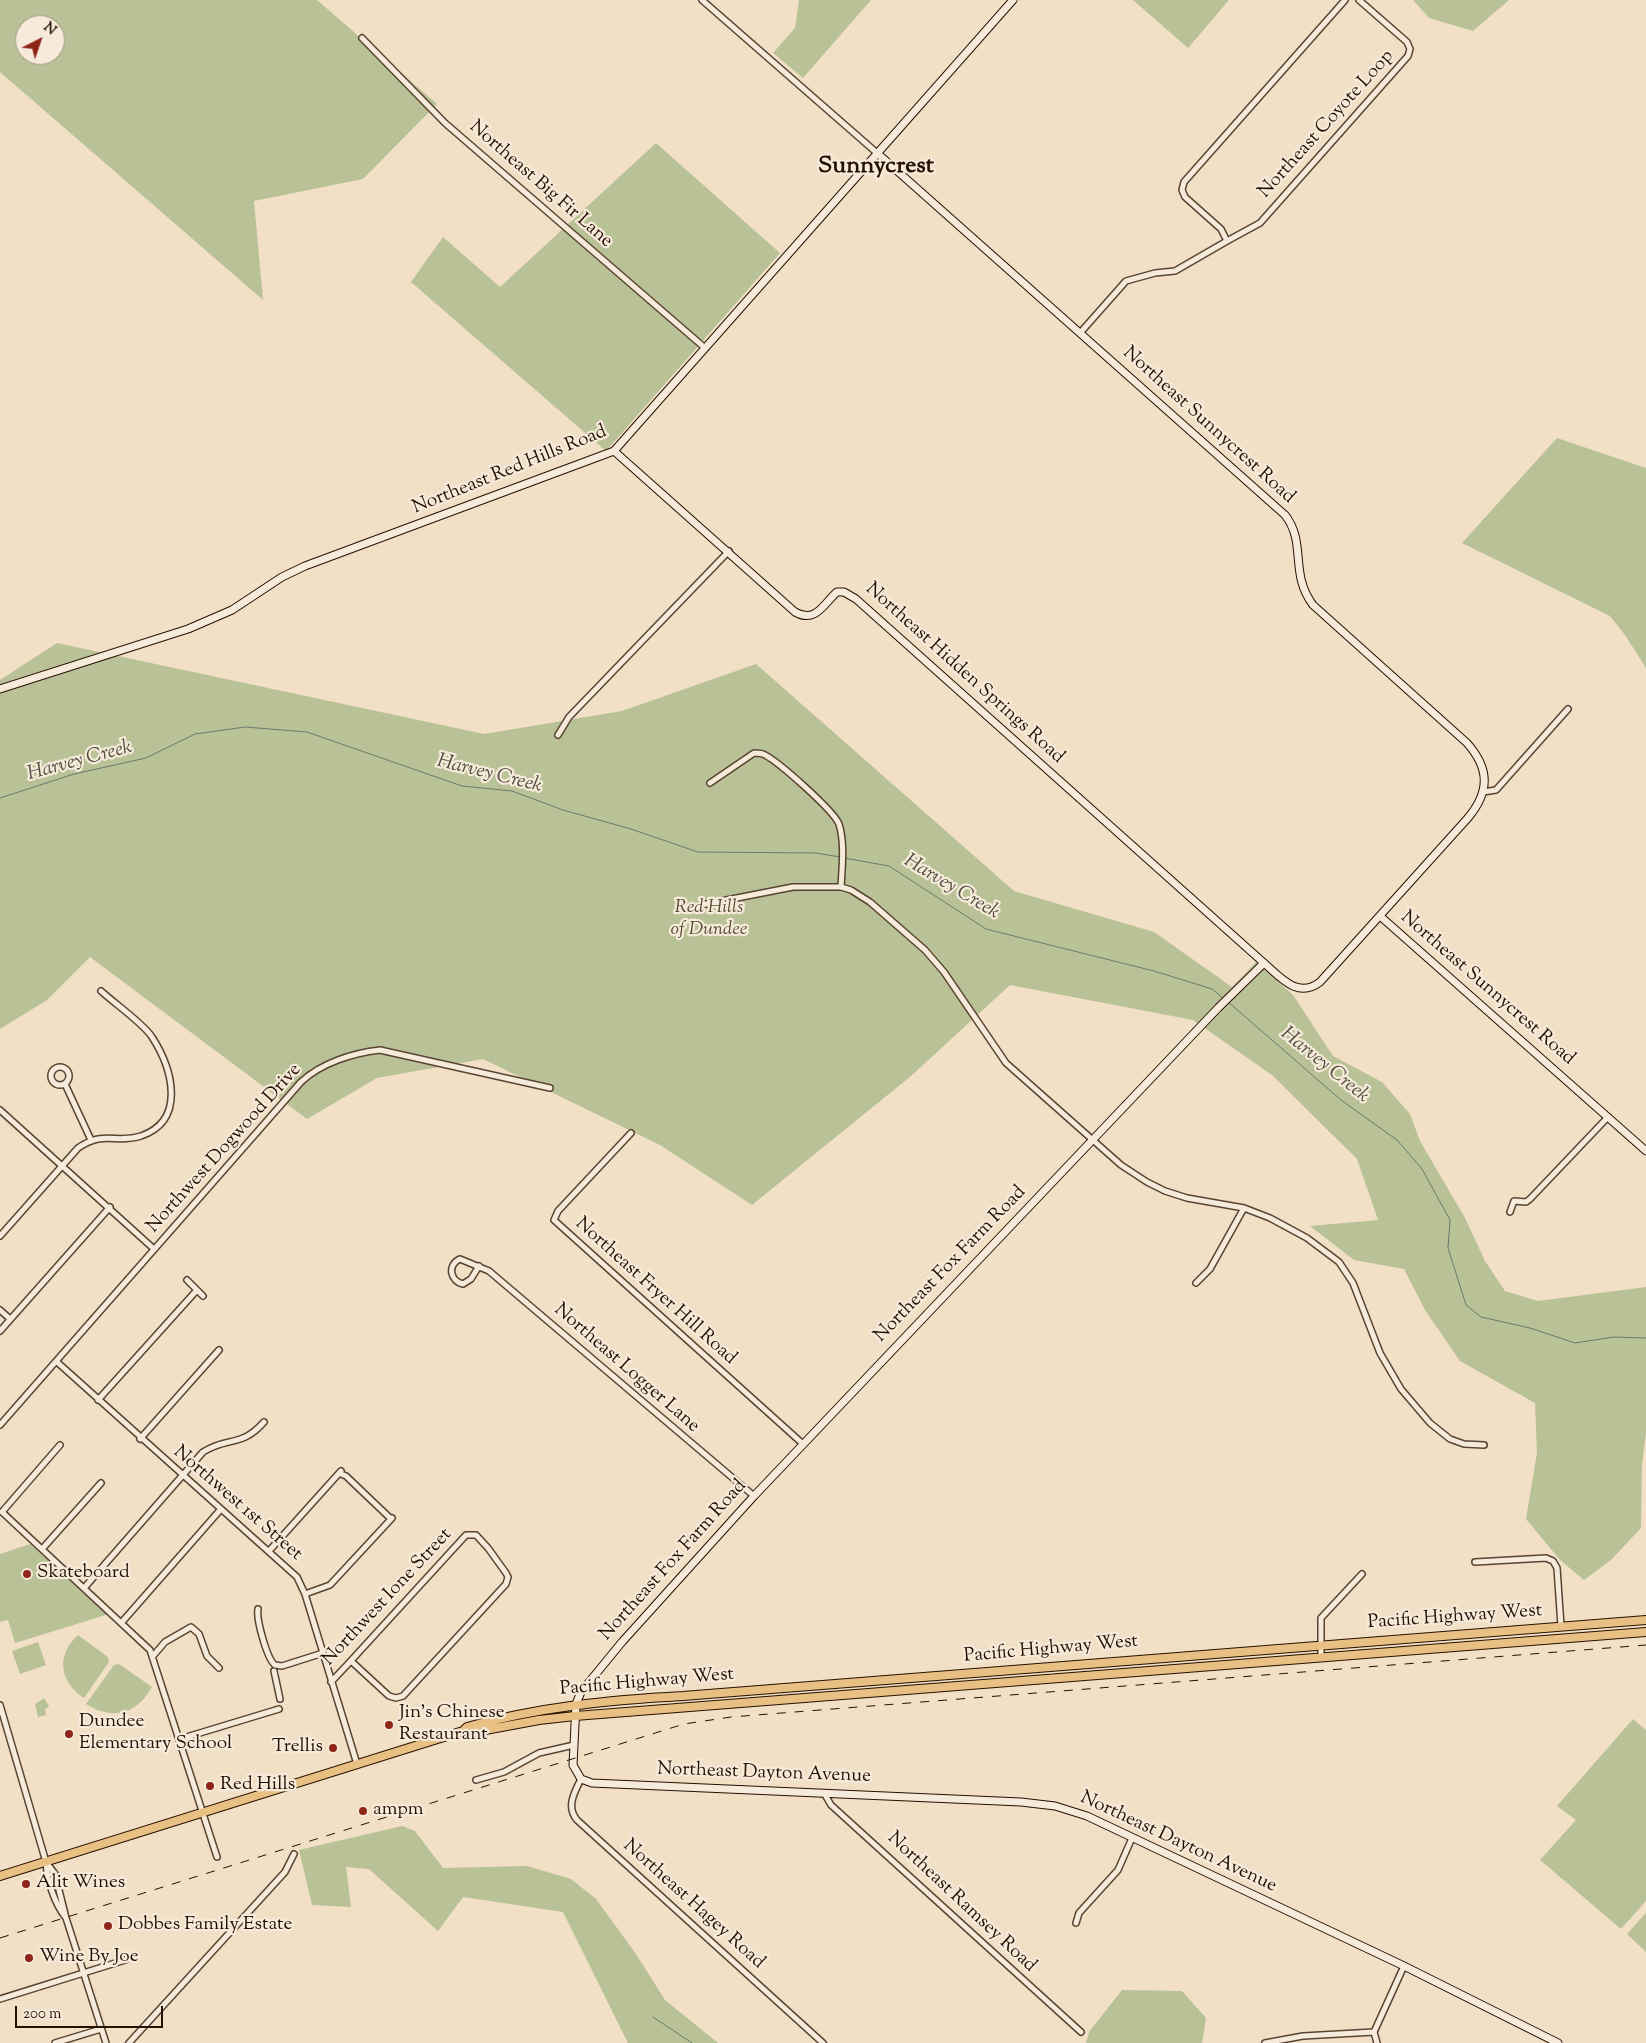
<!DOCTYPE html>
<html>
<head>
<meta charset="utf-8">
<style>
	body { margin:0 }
	#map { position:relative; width:1646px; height:2043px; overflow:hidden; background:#f1dfc6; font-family:"Sorts Mill Goudy",serif }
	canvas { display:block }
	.north { position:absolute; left:15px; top:15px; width:50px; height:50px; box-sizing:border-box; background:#f6eada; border:1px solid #a39383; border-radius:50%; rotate:41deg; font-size:14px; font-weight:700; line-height:20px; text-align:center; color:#261000 }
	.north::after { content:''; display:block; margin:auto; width:18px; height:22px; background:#8f2418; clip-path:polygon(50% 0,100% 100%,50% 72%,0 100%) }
	.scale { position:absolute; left:15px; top:2006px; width:148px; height:22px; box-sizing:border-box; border:2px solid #261000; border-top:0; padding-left:6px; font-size:15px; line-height:18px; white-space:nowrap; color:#261000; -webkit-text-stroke:4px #f6eada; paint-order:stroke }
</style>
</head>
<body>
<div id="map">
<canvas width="1646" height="2043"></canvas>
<div class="north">N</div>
<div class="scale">200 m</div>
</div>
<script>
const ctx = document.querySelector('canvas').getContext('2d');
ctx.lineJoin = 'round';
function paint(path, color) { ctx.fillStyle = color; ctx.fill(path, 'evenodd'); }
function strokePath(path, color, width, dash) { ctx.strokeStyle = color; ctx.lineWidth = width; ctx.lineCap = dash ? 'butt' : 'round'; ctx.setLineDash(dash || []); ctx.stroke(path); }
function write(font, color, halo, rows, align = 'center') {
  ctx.font = font + ' "Sorts Mill Goudy",serif'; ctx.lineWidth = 4.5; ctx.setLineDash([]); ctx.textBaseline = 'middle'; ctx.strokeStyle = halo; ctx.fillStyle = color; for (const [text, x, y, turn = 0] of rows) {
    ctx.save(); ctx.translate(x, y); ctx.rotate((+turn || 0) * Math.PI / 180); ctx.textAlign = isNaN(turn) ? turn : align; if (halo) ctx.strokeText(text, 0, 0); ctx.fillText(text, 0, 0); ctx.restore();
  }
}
const green = new Path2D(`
	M0,0h317l120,104 -74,75 -109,22 9,99 -263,-228zM25,25h30v30h-30z
	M799,0h72l-68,78 -30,-25 22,-25z
	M1133,0h96l-41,48z
	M1413,0h96l-36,31 -44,-13z
	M656,143l124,110 -174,198 -195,-169 32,-45 57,50z
	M1557,438l89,30v200l-21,-33 -15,-19 -148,-73z
	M57,643l427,91 138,-23 134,-47 258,227 140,41 78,55 24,-25 37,33 40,61 49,26 28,32 10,27 45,77 20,43 20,30 33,10 108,-14v146l-4,31 -1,64 -30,32 -27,20 -24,-20 -34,-41 11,-66 -2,-50 -75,-42 -35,-51 -21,-41 -50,-9 -44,-34 68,-6 -21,-61 -85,-84 -79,-55 -183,-35 -99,91 -159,129 -92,-60 -177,-86 -106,19 -70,41 -217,-162 -43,43 -47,29v-349z
	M30,1544l79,70 -94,29 -7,-23 -8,2v-68z
	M78,1635l30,22 1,5 -25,36c-25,-16 -28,-43 -6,-63z
	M38,1642l8,23 -26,9 -8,-23z
	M119,1664l33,23c-15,27 -39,34 -66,17l28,-39z
	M44,1698l5,8 -4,4 1,5 -8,2 -3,-13z
	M1633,1719l13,11v171l-25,28 -81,-69 36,-40 -19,-14z
	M402,1826l13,5 28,37 84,-2 44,13 25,20 40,55 29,46 53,43h-90l-65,-131 -100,-15 -25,34 -69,-62 -23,-2 5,40 -39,-2 -13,-55z
	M1646,1913v39l-19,-18z
	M1122,1990l60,1 24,27 -4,25h-116l3,-11z`);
const stream = new Path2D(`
	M0,798l74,-24 72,-16 49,-24 50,-7 62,5 155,54 50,5 51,19 68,19 67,23 118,1 24,4
	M844,858l45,8 97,63 168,42 58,18 12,10
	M1227,1001l114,99 56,40 25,29 28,51 -2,28 18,57 15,12 49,11 45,15 39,-6 32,1
	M653,2017l39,26`);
const street = new Path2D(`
	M702,0l175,153
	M1345,0l-161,182 -2,8 3,7 36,32 6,12 33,-18 148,-167 2,-7 -3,-7 -48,-42
	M362,38l83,85 260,225
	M1080,333l46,-52 29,-8 20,-2 52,-30
	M558,735l11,-18 160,-166
	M710,783l44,-30c4,0 8,0 11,2 15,8 68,55 74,69 6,19 3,44 2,63l10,3 19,12 55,48 19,22 62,91 115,102 26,17 18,9 22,7 57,10 26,10 37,20 32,24 14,21 27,70 21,36 29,34 20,16 14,5 20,1
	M1483,792l13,-2 72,-81
	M701,905l92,-18h48
	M51 1076a9 9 0 1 1 18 0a9 9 0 1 1-18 0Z
	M65,1084l26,56
	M0,1110l154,139
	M631,1133l-73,78 -4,9 249,224
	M1510,1212l4,-11 12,1 4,-3 78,-82
	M0,1236l78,-88c26,-18 38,-4 63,-12 46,-16 31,-68 11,-99 -8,-13 -38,-34 -51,-46
	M479,1266l-8,13 -8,5c-13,-3 -16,-19 -3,-25l29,12 265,225
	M187,1280l16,16
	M1196,1283l14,-14 34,-61
	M0,1310l10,9
	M0,1331l110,-124
	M57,1362l240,215 8,17 52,170
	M98,1400l99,-110
	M0,1425l301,-343c20,-19 52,-29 79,-32l170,38
	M140,1439l79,-89
	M60,1445l-58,67 148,138 67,207
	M341,1474l5,2 44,42
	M43,1548l58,-65
	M269,1551l72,-80
	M1475,1562l71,-4 7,3 4,7 4,58
	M85,1587l118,-135c25,-16 38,-4 61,-30
	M305,1594l25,-9 62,-67
	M258,1609c-2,10 9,50 17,56l7,1 41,-13
	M122,1622l99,-113
	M153,1656l12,-14 26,-15 8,7 8,22 12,12
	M1321,1658v-40l41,-44
	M274,1671l6,28
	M331,1682l17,-18 118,-129h10l12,13 18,25 2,4 -2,7 -103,112 -7,2 -7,-2 -38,-35
	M0,1705l46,157c1,18 8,41 20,56
	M180,1739l99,-30
	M581,1779c-7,14 -15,28 -4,41l246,223
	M476,1780l28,-8 35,-19 35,-8
	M824,1793l7,12 250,227
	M46,1862l9,12 11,44 40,125
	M1076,1923l3,-10 39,-43 14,-32
	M0,1999l125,-39
	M55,2043l46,-14
	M129,2043l156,-171 9,-18
	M1265,2043l38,-7 71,-4
	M1377,2043l-3,-11 30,-66`);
const secondary = new Path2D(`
	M614,451l181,161c21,12 29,-9 42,-20h7l12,7 408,364c17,15 34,36 56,19l147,-163c23,-27 23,-50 0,-76l-154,-138c-24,-32 -6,-62 -28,-90l-408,-362
	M0,689l188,-60 44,-19 50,-33 23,-11 309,-115 399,-451
	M1380,916l266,235
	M1264,963l-46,45 -464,488 -132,146 -41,50 -5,12 -3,61 8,14 11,4 429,19 34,4 32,10 317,150 154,77`);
const primary = new Path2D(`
	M463,1731l6,2 70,-13 36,-4 1071,-84
	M0,1876l463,-145 4,-4c72,-20 142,-27 216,-31l963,-76`);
const rail = new Path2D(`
	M0,1938l684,-214 47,-7 915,-72`);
const markers = [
	[27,1574,5,"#8f2418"],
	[389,1725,5,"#8f2418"],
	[69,1734,5,"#8f2418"],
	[333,1748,5,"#8f2418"],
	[210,1786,5,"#8f2418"],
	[363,1811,5,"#8f2418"],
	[26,1884,5,"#8f2418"],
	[108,1926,5,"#8f2418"],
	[29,1958,5,"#8f2418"]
];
const streetNames = [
	["Northeast Coyote Loop",1327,125,-48],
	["Northeast Big Fir Lane",540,185,41],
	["Northeast Sunnycrest Road",1208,426,42],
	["Northeast Red Hills Road",510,471,-22],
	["Northeast Hidden Springs Road",964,674,42],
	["Northeast Sunnycrest Road",1487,989,41],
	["Northwest Dogwood Drive",225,1149,-48],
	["Northeast Fox Farm Road",951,1265,-46],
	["Northeast Fryer Hill Road",655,1292,42],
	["Northeast Logger Lane",626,1369,41],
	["Northwest 1st Street",237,1504,41],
	["Northeast Fox Farm Road",674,1561,-48],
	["Northwest Ione Street",388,1598,-47],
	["Pacific Highway West",1455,1618,-4],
	["Pacific Highway West",1051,1650,-5],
	["Pacific Highway West",647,1683,-5],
	["Northeast Dayton Avenue",764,1774,2],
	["Northeast Dayton Avenue",1178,1843,25],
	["Northeast Ramsey Road",961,1903,43],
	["Northeast Hagey Road",693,1905,42]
];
const parkNames = [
	["Red Hills",709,909],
	["of Dundee",709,931]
];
const poiNames = [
	["Skateboard",37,1574],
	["Jin’s Chinese",399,1714],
	["Restaurant",399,1736],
	["Dundee",79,1723],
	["Elementary School",79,1745],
	["Trellis",323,1748,"right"],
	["Red Hills",220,1786],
	["ampm",373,1811],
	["Alit Wines",36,1884],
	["Dobbes Family Estate",118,1926],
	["Wine By Joe",39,1958]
];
const waterNames = [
	["Harvey Creek",80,762,-15],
	["Harvey Creek",489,775,14],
	["Harvey Creek",951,888,31],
	["Harvey Creek",1324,1066,39]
];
const districtNames = [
	["Sunnycrest",876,168]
];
paint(green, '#b9c296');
strokePath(stream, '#6c786c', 1);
strokePath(street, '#594432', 8);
strokePath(secondary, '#261000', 9);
strokePath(primary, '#261000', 10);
strokePath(street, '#f6eada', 5);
strokePath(secondary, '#f6eada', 7);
strokePath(primary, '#e8c083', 8);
strokePath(rail, '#261000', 1, [9, 9]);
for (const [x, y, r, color] of markers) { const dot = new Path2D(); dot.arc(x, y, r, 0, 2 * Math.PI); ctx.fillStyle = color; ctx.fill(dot); strokePath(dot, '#f6eada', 2); }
write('19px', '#261000', '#f6eada', streetNames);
write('italic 19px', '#594e34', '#f6eada', parkNames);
write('19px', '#261000', '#f6eada', poiNames, 'left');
write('italic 20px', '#4f4d3f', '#f6eada', waterNames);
write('bold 24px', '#261000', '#f6eada', districtNames);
</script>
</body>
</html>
